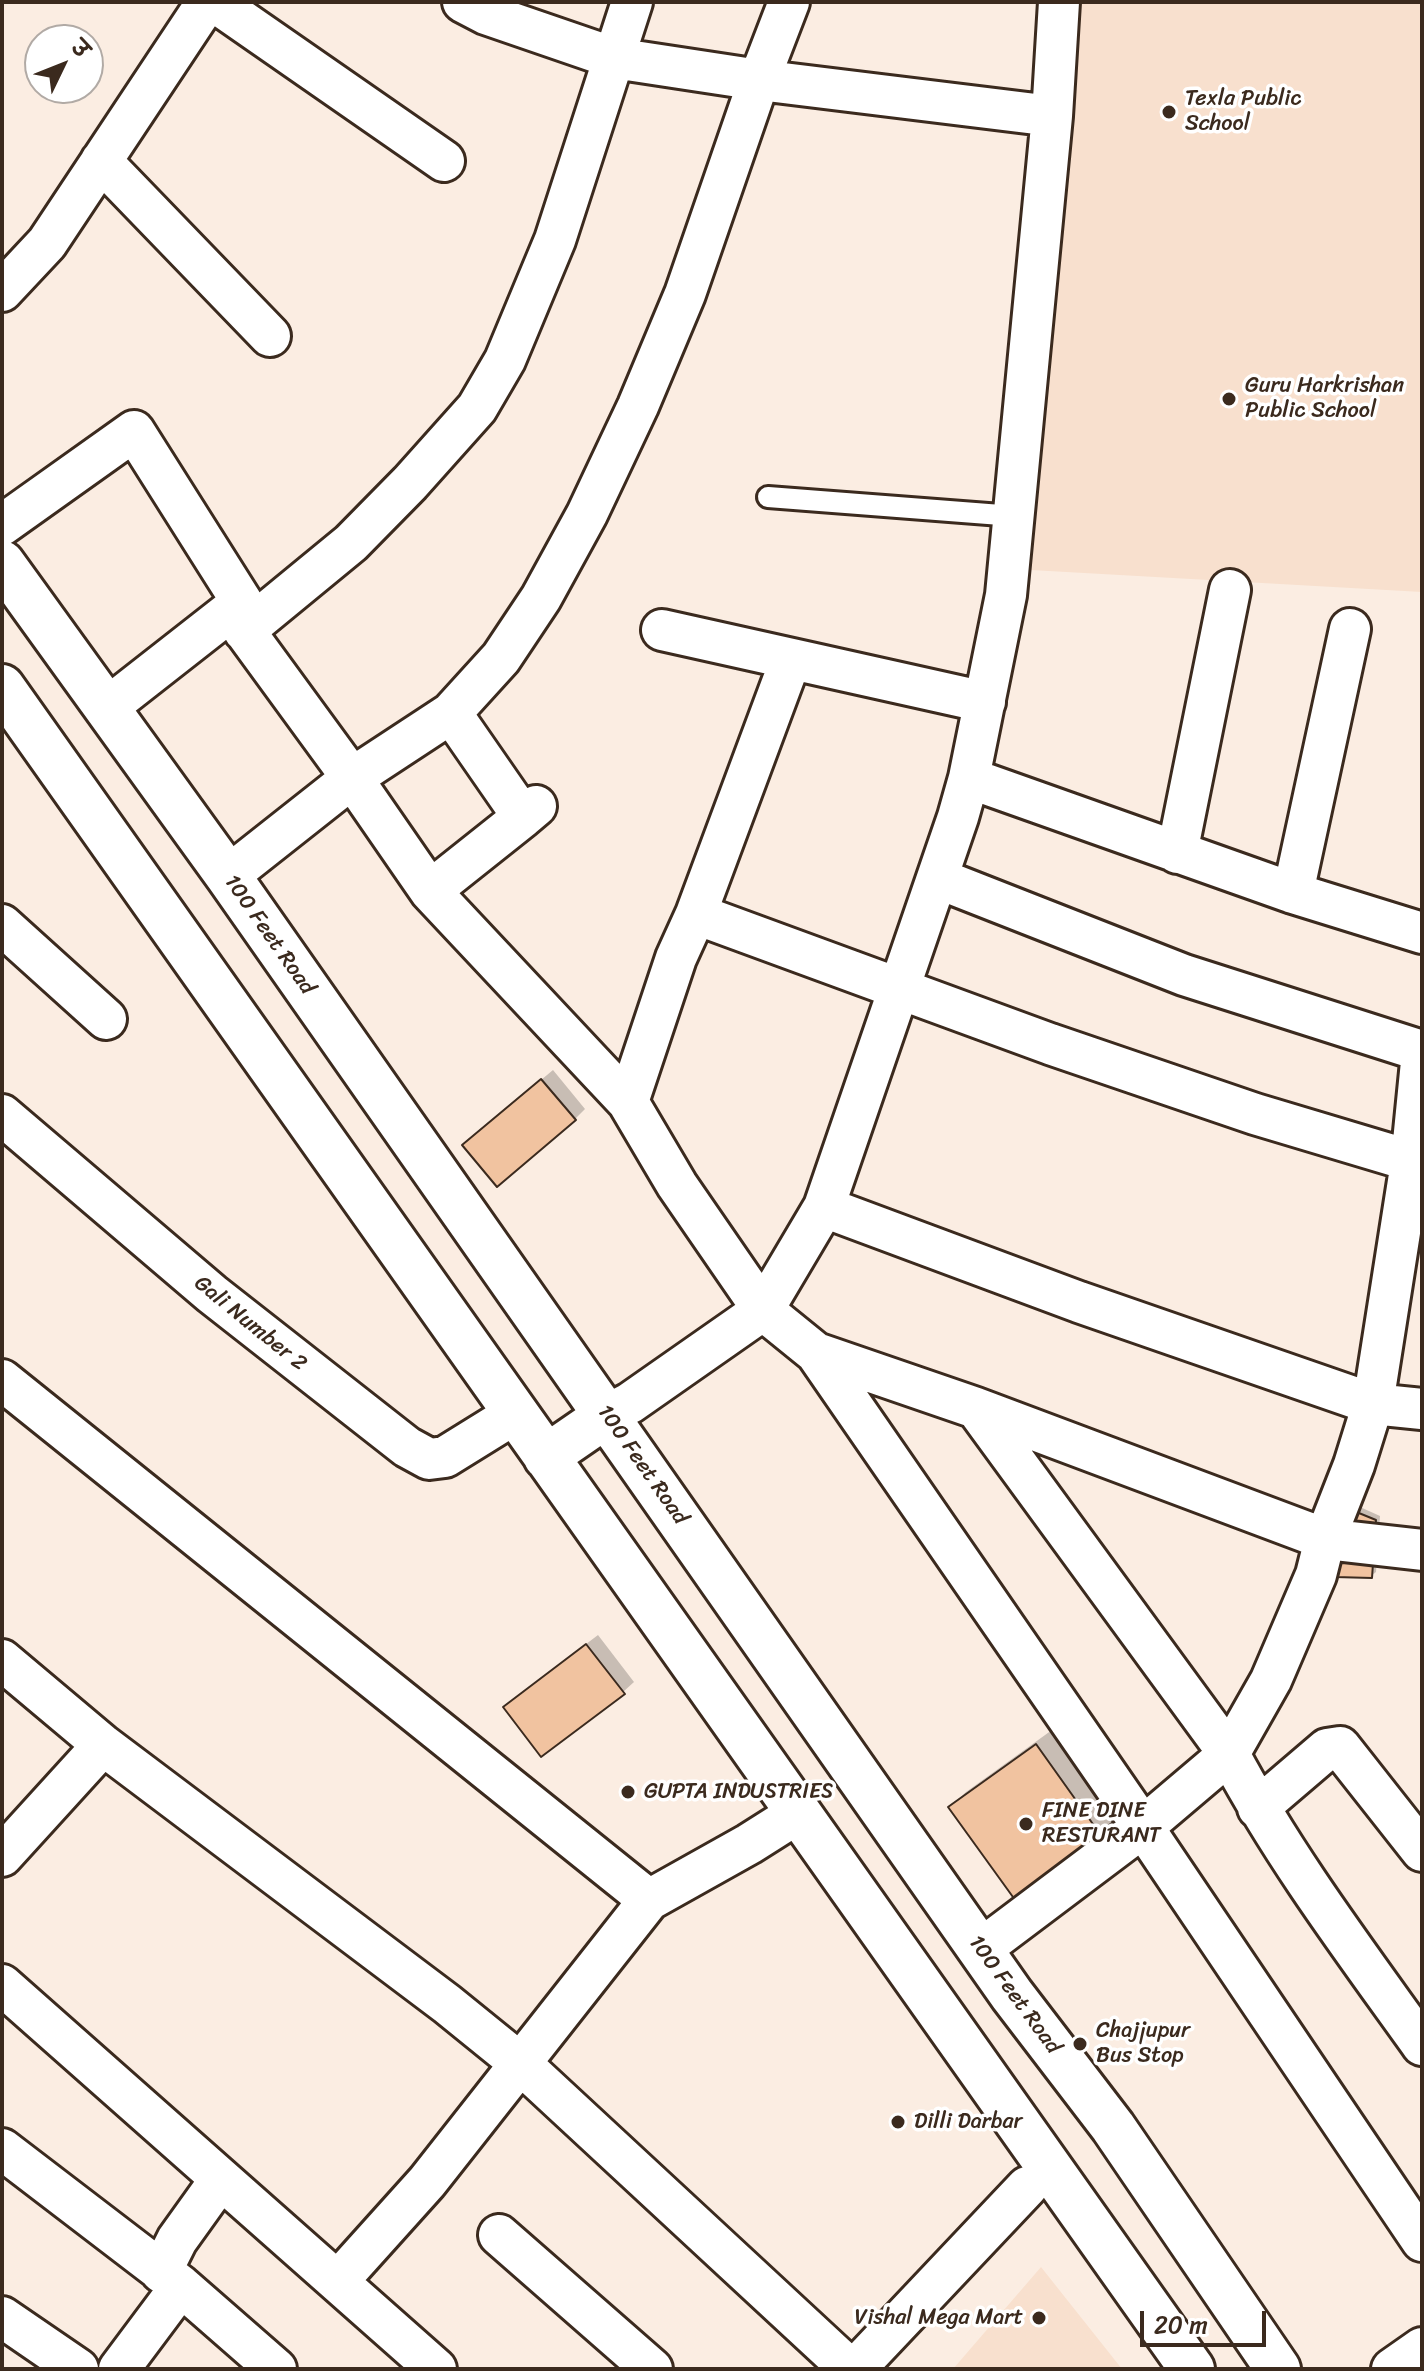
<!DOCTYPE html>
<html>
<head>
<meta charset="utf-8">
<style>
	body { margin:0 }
	#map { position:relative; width:1424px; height:2371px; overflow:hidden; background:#fbede2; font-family:Sriracha,"Playpen Sans Deva",sans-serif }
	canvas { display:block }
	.frame { position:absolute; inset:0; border:4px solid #3b2a1e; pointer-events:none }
	.north { position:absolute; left:24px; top:24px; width:80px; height:80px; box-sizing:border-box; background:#fff; border:2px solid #b1aaa5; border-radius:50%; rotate:47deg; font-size:22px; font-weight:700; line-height:32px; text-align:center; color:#3b2a1e }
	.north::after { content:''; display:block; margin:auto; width:28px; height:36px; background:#3b2a1e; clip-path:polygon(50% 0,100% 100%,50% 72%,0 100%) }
	.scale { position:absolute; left:1140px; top:2311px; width:126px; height:36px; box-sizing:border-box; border:4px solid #3b2a1e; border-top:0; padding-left:10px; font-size:24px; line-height:28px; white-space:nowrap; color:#3b2a1e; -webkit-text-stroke:6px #fff; paint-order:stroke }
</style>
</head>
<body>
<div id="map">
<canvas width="1424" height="2371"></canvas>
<div class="frame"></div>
<div class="north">उ</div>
<div class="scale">20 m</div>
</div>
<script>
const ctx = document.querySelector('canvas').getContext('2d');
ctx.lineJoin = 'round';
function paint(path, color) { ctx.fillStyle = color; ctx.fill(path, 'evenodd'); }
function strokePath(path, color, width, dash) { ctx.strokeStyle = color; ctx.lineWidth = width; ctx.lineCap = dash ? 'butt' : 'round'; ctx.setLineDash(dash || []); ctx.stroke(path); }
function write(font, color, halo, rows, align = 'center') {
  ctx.font = font + ' Sriracha,sans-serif'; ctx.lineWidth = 7; ctx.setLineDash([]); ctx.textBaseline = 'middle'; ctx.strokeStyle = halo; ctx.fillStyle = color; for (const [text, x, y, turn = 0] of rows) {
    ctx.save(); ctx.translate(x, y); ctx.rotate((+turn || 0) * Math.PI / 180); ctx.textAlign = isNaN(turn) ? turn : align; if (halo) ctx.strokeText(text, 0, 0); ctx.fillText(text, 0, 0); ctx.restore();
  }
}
const built = new Path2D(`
	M1074,2h348v590l-409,-23z
	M1041,2267l81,102h-169z`);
const shadow = new Path2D(`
	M553,1070l32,39 -10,10 -100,16z
	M1360,1507l20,9 -4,56 -5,4 -15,-64z
	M598,1635l36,47 -11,10 -107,5z
	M1052,1730l67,93 -15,16 -154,-32 16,-15z`);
const building = new Path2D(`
	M541,1079l35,41 -79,67 -35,-42z
	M1354,1511l22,9 -4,58 -37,-1z
	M586,1644l39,50 -84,63 -38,-50z
	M1036,1744l69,97 -87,63 -70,-97z`);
const lane = new Path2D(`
	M768,497l246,19`);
const street = new Path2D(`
	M215,2l229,159
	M463,2l23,12 128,44 145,22 293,36
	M101,161l169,175
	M2,291l45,-48 160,-241
	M2,525l132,-94 108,171 -134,105
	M230,611l122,167 78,113 198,211 49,83 86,125 53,43 327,474 279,414
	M662,630l323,72
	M244,631l107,-88 59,-60 67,-75 28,-48 50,-120 77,-238
	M451,713l72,104 13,-11
	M969,778l324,115 129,40
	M1177,853l53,-263
	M228,876l124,-98 99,-65 50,-55 40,-60 46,-84 51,-108 47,-112 74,-214 30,-78
	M937,878l247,97 238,76
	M430,891l93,-74
	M1293,893l57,-264
	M696,914l354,130 205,70 167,50
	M2,925l104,94
	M628,1102l48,-144 20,-44 95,-255
	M2,1115l210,179 195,153 22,12 16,-2 71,-44
	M824,1207l255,95 294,102 49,5
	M816,1353l160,55 253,346c55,103 125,196 193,291
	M2,1380l647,520
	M976,1408l349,131 97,11
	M607,1415l23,-12 133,-93 61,-103 134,-390 11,-39 37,-183 46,-479 7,-114
	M2,1660l101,85 344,259 74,60 329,305
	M1258,1808l69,-59 13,-2 82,104
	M2,1856l101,-111
	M981,1949l162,-122 86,-73 42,-74 45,-105 9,-36 29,-74 19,-61 38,-242 11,-110
	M2,1985l434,384
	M2,2149l179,137 95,83
	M499,2235l153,134
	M161,2272l16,-32 43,-60
	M338,2281l89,-99 222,-282 100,-56 49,-31
	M2,2317l76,52
	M119,2369l62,-83
	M855,2369l172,-182
	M1392,2369l30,-21`);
const secondary = new Path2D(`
	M2,563l226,313 784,1119 101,132 165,242
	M2,687l1190,1682
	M546,1457l61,-42`);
const markers = [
	[1169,112,8,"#3b2a1e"],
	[1229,399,8,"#3b2a1e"],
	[628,1792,8,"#3b2a1e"],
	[1026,1824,8,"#3b2a1e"],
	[1080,2044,8,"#3b2a1e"],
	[898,2122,8,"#3b2a1e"],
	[1039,2318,8,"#3b2a1e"]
];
const poiNames = [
	["Texla Public",1185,99],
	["School",1185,124],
	["Guru Harkrishan",1245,386],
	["Public School",1245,411],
	["GUPTA INDUSTRIES",644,1792],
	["FINE DINE",1042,1811],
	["RESTURANT",1042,1836],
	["Chajjupur",1096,2031],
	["Bus Stop",1096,2056],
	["Dilli Darbar",914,2122],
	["Vishal Mega Mart",1023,2318,"right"]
];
const streetNames = [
	["100 Feet Road",269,935,55],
	["Gali Number 2",250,1324,39],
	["100 Feet Road",642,1465,55],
	["100 Feet Road",1014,1995,54]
];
paint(built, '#f8e0ce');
paint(shadow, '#0003');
paint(building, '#f1c3a0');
strokePath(building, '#3b2a1e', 2);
strokePath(lane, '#3b2a1e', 26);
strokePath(street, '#3b2a1e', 46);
strokePath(secondary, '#3b2a1e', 50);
strokePath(lane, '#fff', 20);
strokePath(street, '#fff', 40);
strokePath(secondary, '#fff', 44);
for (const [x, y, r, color] of markers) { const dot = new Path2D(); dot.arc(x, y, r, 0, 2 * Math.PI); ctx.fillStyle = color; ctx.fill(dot); strokePath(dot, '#fff', 3); }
write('22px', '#3b2a1e', '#fff', poiNames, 'left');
write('22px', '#3b2a1e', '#fff', streetNames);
</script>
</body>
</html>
